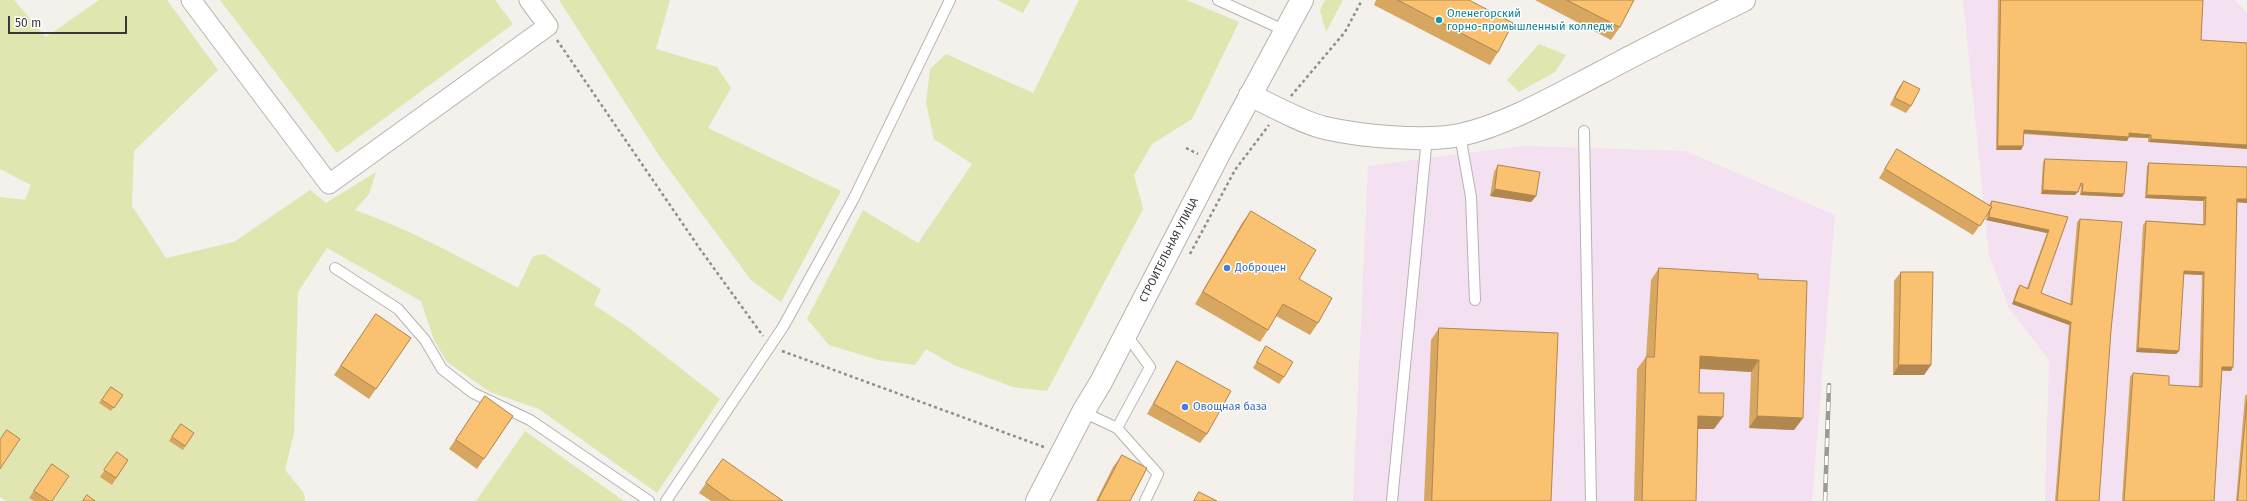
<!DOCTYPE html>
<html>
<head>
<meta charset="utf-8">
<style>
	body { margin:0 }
	#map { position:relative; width:2247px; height:501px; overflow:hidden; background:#f4f0ec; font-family:"Fira Sans",sans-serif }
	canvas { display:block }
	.scale { position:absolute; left:8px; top:16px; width:119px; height:18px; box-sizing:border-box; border:2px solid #393836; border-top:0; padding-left:5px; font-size:12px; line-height:14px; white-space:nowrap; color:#393836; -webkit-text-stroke:3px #fff; paint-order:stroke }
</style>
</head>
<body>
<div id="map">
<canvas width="2247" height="501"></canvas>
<div class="scale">50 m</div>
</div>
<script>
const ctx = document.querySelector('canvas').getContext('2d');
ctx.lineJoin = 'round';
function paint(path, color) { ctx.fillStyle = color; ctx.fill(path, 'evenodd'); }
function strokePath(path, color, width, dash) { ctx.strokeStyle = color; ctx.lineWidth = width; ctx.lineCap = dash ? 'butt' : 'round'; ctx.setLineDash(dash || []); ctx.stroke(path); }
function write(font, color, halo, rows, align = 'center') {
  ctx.font = font + ' "Fira Sans",sans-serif'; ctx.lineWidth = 3; ctx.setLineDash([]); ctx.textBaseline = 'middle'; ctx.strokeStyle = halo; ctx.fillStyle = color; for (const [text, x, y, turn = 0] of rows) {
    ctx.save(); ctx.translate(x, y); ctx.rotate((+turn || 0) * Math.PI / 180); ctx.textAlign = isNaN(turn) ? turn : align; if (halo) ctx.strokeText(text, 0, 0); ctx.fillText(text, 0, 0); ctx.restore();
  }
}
const industrial = new Path2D(`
	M1963,0h272l12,13v488h-202l4,-141 -40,-52 -20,-53z
	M1522,146l163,5 150,64 -23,286h-459l15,-335z`);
const green = new Path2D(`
	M0,0h14l32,37 53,-37h68l51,70 -84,81 -2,55 34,52 68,-16 76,-52 16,13 50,-31 -7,22 -14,16c57,20 110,50 163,78l15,-32 11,-2 57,35 -7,16 35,23 91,71 -63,94 -118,-84 -49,-17 -43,-30 -13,-22 -13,-39 -94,-53 -29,44 -4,141 -9,37 19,23 1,8h-299l-6,-4v-300l25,3 6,-15 -31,-16z
	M220,0h275l18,24 -176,129z
	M559,0h111l-14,49 61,18 14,21 -23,40 133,63 -60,111 -30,-22 -91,-123z
	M997,0h33l-7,13z
	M1079,0h107l53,22 -47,97 -40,25 -18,31 9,34 -96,182 -34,-4 -59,-22 -28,-16 -11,16 -37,-5 -49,-15 -22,-26 56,-109 55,33 54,-79 -38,-25 -8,-36 4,-34 16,-15 87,39z
	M1325,0h18l-17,32 -6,-22z
	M1539,44l27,11 -11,17 -36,20 -12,-12z
	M525,431l99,70h-148z`);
const path = new Path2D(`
	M557,40l143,209 63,87
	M1291,96l54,-64 17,-32
	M1186,148l12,6
	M1190,254l45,-84 34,-45
	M782,351l262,96`);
const lane = new Path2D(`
	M1218,0l68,31
	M1584,131l7,370
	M1460,135l11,62 4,103
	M335,268l63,41 27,31 17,29 31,24 57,27 119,81
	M1083,412l34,16 33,-61 -24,-33
	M1117,428l41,46 -13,27
	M666,501l117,-174 71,-129 96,-198
	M1392,501l35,-364`);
const street = new Path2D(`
	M191,0l138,184 219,-158 -19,-26`);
const secondary = new Path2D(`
	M1250,95c21,10 53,28 75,33 35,8 100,14 135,7 47,-10 101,-42 144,-64 46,-25 93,-48 140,-71
	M1037,501l46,-89 18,-30 120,-232 81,-150`);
const rail = new Path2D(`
	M1825,501l4,-116`);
const wall = new Path2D(`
	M1376,0h93l29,52 -8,13 -116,-60z
	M1535,0h99l-14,27 -9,13z
	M1998,0h205l-2,40 46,3 -99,99v-4l-19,-1 -2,4 -104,-7v12l-2,4h-25z
	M1904,81l7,25 -5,7 -16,-8 9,-18z
	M1897,149l92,56 3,-4 76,16 -27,76 29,11 7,-82 3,-3 31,111 -12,171h-44l14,-176 -57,-21 5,-15 3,-4 7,3 20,-55 -61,-13 2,-7 -15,22 -94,-57z
	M2045,159l79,35 -2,3 -42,-2 1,-8h-2l-4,8 -34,-1 2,-32z
	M2149,163l98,4v36l-10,-1 -4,165 -2,4h-9l-8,130h-92l8,-124 3,-4 36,12 30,2 3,-112 -19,-1 -4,77 -3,3 -40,-2 7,-127 3,-4 57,3v-23l-58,-3 2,-32z
	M1498,165l38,31 -5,6 -41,-6 4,-24z
	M1251,211l48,68 19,44 -8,12 -34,-19 -8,14 -8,12 -65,-38 47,-81z
	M1659,268l99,11 45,139 -9,12 -45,-2 2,-56 -52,-3v24l15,36h-16l-2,72h-62l3,-132 9,-12 5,-77z
	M1901,272l30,93 -7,10h-31l1,-94z
	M376,314l35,24 -42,61 -35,-24z
	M1439,328l112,173h-127l7,-161z
	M1266,346l18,31 -5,7 -26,-16z
	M1177,361l30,73 -7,9 -53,-29 24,-43z
	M111,387l12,8 -12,16 -12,-8z
	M2247,394v107h-11l9,-105z
	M485,396l28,20 -36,53 -28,-20z
	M181,424l13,9 -11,17 -14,-9z
	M117,452l11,8 -16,25 -12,-8z
	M1122,455l8,46h-34l17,-34z
	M723,459l60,42h-72l-12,-8z
	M52,464v37h-18l-5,-3z`);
const shadedWall = new Path2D(`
	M2024,130l105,7 -2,4 -106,-8z
	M2129,133l22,2 -3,3 -21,-1z
	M2151,139l96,6v4l-99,-7z
	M1998,146h25l-2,4h-25z
	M1495,189l41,7 -5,6 -41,-6z
	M2043,190l35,2 -3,3 -34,-1z
	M2082,192l42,2 -2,3 -42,-2z
	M2147,195l59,2 -3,4 -58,-3z
	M2237,199h10v4l-12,-1z
	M1989,217l60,13 -2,3 -61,-13z
	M2184,271l20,1 -2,3 -21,-1z
	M2014,301l57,21 -2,3 -57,-21z
	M2138,348l41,3 -3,3 -40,-2z
	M1700,356l59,4 -8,12 -60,-4z
	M1899,365h32l-7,10h-31z
	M2222,367h11l-2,4 -11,-1z
	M1698,416l25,1 -9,12h-24z
	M1757,416l46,2 -9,12 -45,-2z`);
const building = new Path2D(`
	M1398,0h71l44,23 -15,29z
	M1567,0h67l-14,27z
	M2001,0h202l-2,40 46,3v102l-96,-6v-4l-22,-2v4l-105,-7 -1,16h-25z
	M1904,81l16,8 -9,17 -16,-8z
	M1897,149l95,58 -12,19 -95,-57z
	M2045,159l82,3 -3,32 -42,-2 1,-8 -2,-1 -3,9 -35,-2z
	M2149,163l98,4v32h-10l-4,168h-11l-8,134h-90l9,-128 36,3v9l33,2 2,-115 -20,-1 -5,80 -41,-3 8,-127 59,4 1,-28 -59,-2z
	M1498,165l42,7 -4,24 -41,-7z
	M1992,201l76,16 -27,76 31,12 8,-86 42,3 -11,108 -12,171h-42l14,-179 -57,-21 6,-16 8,4 21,-59 -60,-13 1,-8 2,-2 -1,-1z
	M1251,211l65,39 -17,29 33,19 -14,25 -35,-19 -15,26 -65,-38z
	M1659,268l99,6v5l49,2 -4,137 -46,-2 2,-56 -59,-4 -1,37h25l-1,24 -25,-1 -2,85h-54l4,-144h8z
	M1901,272h32l-2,93h-32z
	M376,314l35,24 -35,51 -35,-23z
	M1439,328l119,5 -7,168h-119z
	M1266,346l27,16 -9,15 -27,-15z
	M1177,361l54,30 -24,43 -53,-30z
	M111,387l12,8 -9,13 -12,-8z
	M485,396l28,20 -29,43 -28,-19z
	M2247,401v100h-9z
	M181,424l13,9 -9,13 -13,-9z
	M7,430l13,9 -20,30v-29z
	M117,452l11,8 -12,18 -12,-8z
	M1122,455l25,13 -17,33h-32z
	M723,459l60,42h-52l-25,-18z
	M52,464l17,12 -17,25h-3l-15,-10z
	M1199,492l18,9h-23z
	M87,495l8,6h-12z`);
const markers = [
	[1439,20,4,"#0f9aa8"],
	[1227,268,4,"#3f7fe0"],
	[1185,407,4,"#3f7fe0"]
];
const cultureNames = [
	["Оленегорский",1447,14],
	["горно-промышленный колледж",1447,27]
];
const streetNames = [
	["СТРОИТЕЛЬНАЯ УЛИЦА",1169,250,-63]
];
const shopNames = [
	["Доброцен",1235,268],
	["Овощная база",1193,407]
];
paint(industrial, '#f3e0f0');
paint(green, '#e1e5af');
strokePath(lane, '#b6b3af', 12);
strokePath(street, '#b6b3af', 21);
strokePath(secondary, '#b6b3af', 24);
strokePath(path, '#908e8b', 2.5, [3, 3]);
strokePath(lane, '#fff', 10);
strokePath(street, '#fff', 19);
strokePath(secondary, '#fff', 22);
strokePath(rail, '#9c9996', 4.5);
strokePath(rail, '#fff', 3, [9]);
paint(wall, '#d7a661');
paint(shadedWall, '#af874f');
paint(building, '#fac171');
strokePath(building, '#af874f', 1);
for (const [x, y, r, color] of markers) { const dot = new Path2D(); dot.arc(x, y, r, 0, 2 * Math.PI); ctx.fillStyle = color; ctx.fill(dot); strokePath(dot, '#fff', 1.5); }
write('11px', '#0d838f', '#fff', cultureNames, 'left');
write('11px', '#393836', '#fff', streetNames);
write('11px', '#366cbe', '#fff', shopNames, 'left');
</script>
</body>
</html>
